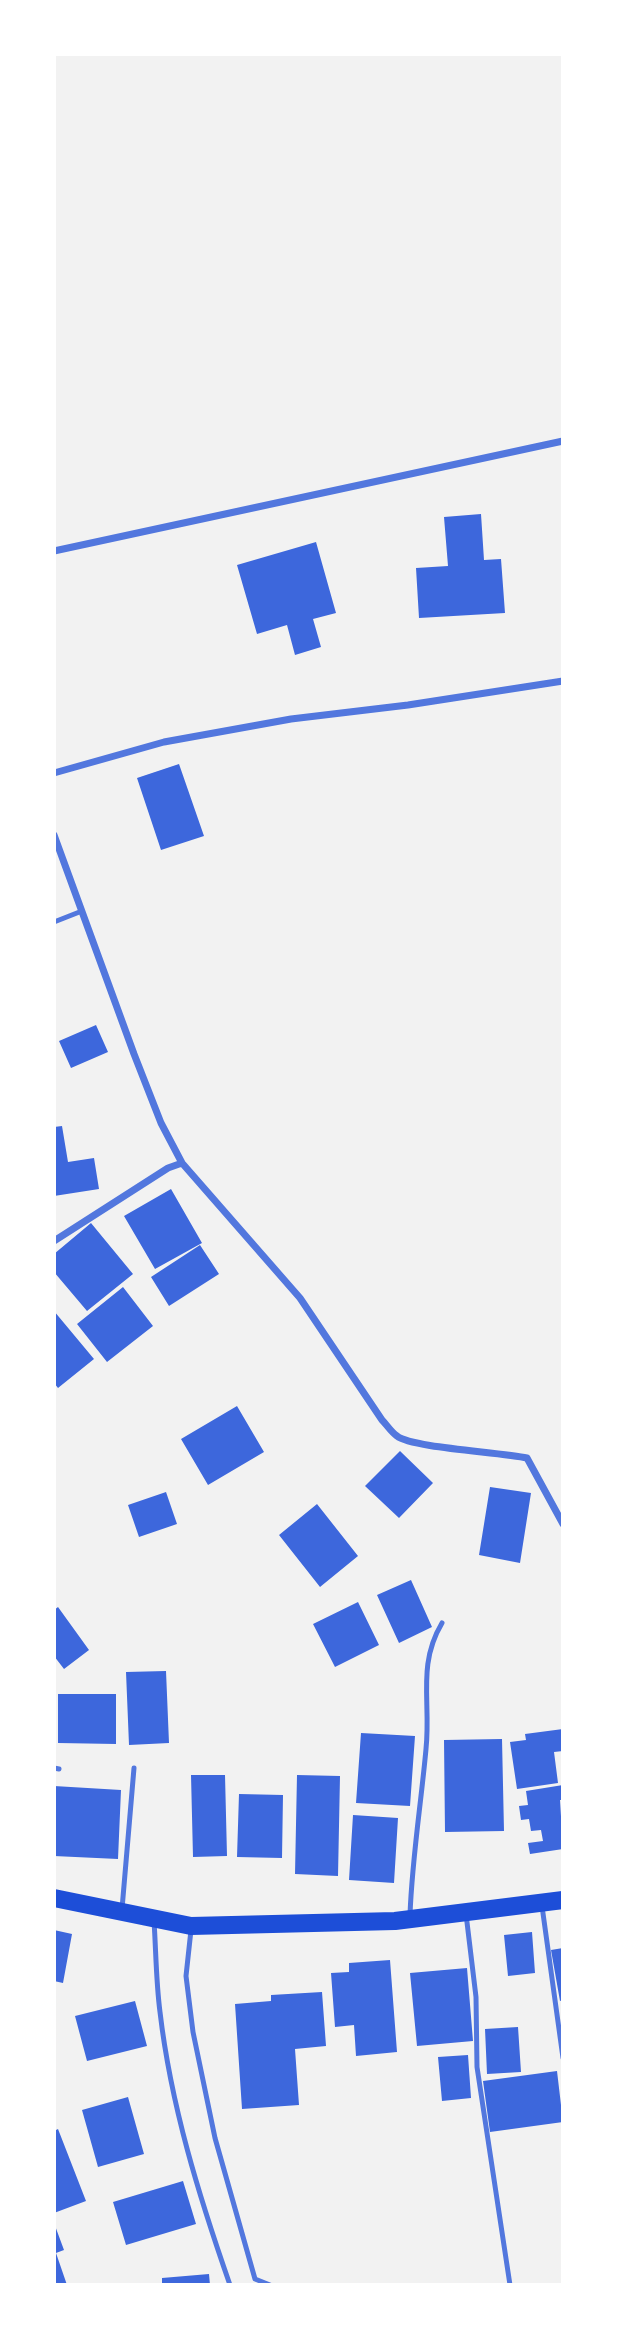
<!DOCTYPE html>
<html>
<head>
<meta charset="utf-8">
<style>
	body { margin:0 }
	#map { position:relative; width:617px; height:2339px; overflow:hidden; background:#f2f2f2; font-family:"Noto Serif",serif }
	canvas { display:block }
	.frame { position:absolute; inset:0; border:56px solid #fff; pointer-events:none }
</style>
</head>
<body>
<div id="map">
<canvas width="617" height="2339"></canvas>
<div class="frame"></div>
</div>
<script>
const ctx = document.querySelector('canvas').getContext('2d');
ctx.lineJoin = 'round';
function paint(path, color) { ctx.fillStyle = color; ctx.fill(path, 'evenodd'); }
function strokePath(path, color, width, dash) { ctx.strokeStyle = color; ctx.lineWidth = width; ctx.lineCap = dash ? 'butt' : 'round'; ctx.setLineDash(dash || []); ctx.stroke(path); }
const building = new Path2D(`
	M481,514l3,46 17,-1 4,54 -86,5 -3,-50 32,-2 -4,-49z
	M316,542l20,71 -23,6 8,28 -26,8 -8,-30 -30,9 -20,-69z
	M179,764l25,72 -43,14 -24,-72z
	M96,1025l12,27 -37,16 -12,-27z
	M62,1126l6,36 26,-4 5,31 -45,7v-69z
	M171,1189l31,54 -47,26 -31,-53z
	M91,1223l42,51 -46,37 -33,-39v-18z
	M200,1245l19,29 -50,32 -18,-29z
	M123,1287l30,39 -46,36 -30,-38z
	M54,1311l40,48 -36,29 -4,-5z
	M237,1406l27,46 -56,33 -27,-46z
	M400,1451l33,32 -34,35 -34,-32z
	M490,1487l41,6 -11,70 -41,-8z
	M166,1492l11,32 -38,13 -11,-32z
	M317,1504l41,52 -38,31 -41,-52z
	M411,1580l21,47 -33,16 -22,-48z
	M358,1602l21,43 -44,22 -22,-43z
	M58,1607l31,43 -25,19 -10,-13v-46z
	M166,1671l3,72 -40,2 -3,-73z
	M58,1694h58v50l-58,-1z
	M563,1729v22l-9,1 4,31 -41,6 -7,-47 16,-2 -1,-6z
	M361,1733l54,3 -5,70 -54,-3z
	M502,1739l2,92 -59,1 -1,-92z
	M191,1775h34l2,81 -34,1z
	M297,1775l43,1 -2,100 -43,-2z
	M563,1785v15h-3l3,49 -33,5 -2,-11 15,-2 -2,-11 -10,1 -2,-12 -8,1 -2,-14 9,-1 -2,-14z
	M54,1786l67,4 -3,69 -64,-3z
	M239,1794l44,1 -1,63 -45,-1z
	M353,1815l45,3 -4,65 -45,-3z
	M54,1930l18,4 -9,49 -9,-2z
	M532,1932l3,41 -27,3 -4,-41z
	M563,1948v52l-3,1 -9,-51z
	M390,1960l7,92 -41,4 -2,-31 -19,2 -4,-54 18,-1v-9z
	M467,1968l6,73 -56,5 -7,-73z
	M322,1992l4,54 -31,3 4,56 -57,4 -7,-105 36,-3v-6z
	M135,2001l12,45 -60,15 -12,-45z
	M518,2027l3,45 -34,2 -2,-45z
	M468,2055l3,43 -29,3 -4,-44z
	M557,2071l6,51 -73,10 -7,-51z
	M128,2097l16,57 -46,13 -16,-57z
	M58,2129l28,72 -32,12v-82z
	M183,2181l13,43 -70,21 -13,-43z
	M54,2223l10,27 -8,3 11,32h-13z
	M209,2274l1,11h-48v-7z`);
const service = new Path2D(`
	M54,922l28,-11
	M54,1768l5,1
	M542,1906l21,152
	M122,1909l12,-141
	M466,1914l10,83 1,70 33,218
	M410,1915c2,-56 11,-111 16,-166 5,-47 -9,-84 16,-126
	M154,1921c2,30 2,61 6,91 11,94 39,184 70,273
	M191,1930l-5,46 7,56 22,106 40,141 15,6`);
const minor = new Path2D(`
	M54,551l509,-110
	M54,773l110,-31 127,-23 117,-14 155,-24
	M54,835l80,219 27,69 21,40 118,135 82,122c5,5 9,12 15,16 15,12 104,16 130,22l36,66
	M54,1241l114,-73 14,-5`);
const primary = new Path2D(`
	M54,1898l137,28 204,-5 168,-21`);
paint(building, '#3d67dc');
strokePath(service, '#5277de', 5);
strokePath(minor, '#5277de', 7);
strokePath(primary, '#1d4ed8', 18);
</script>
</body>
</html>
